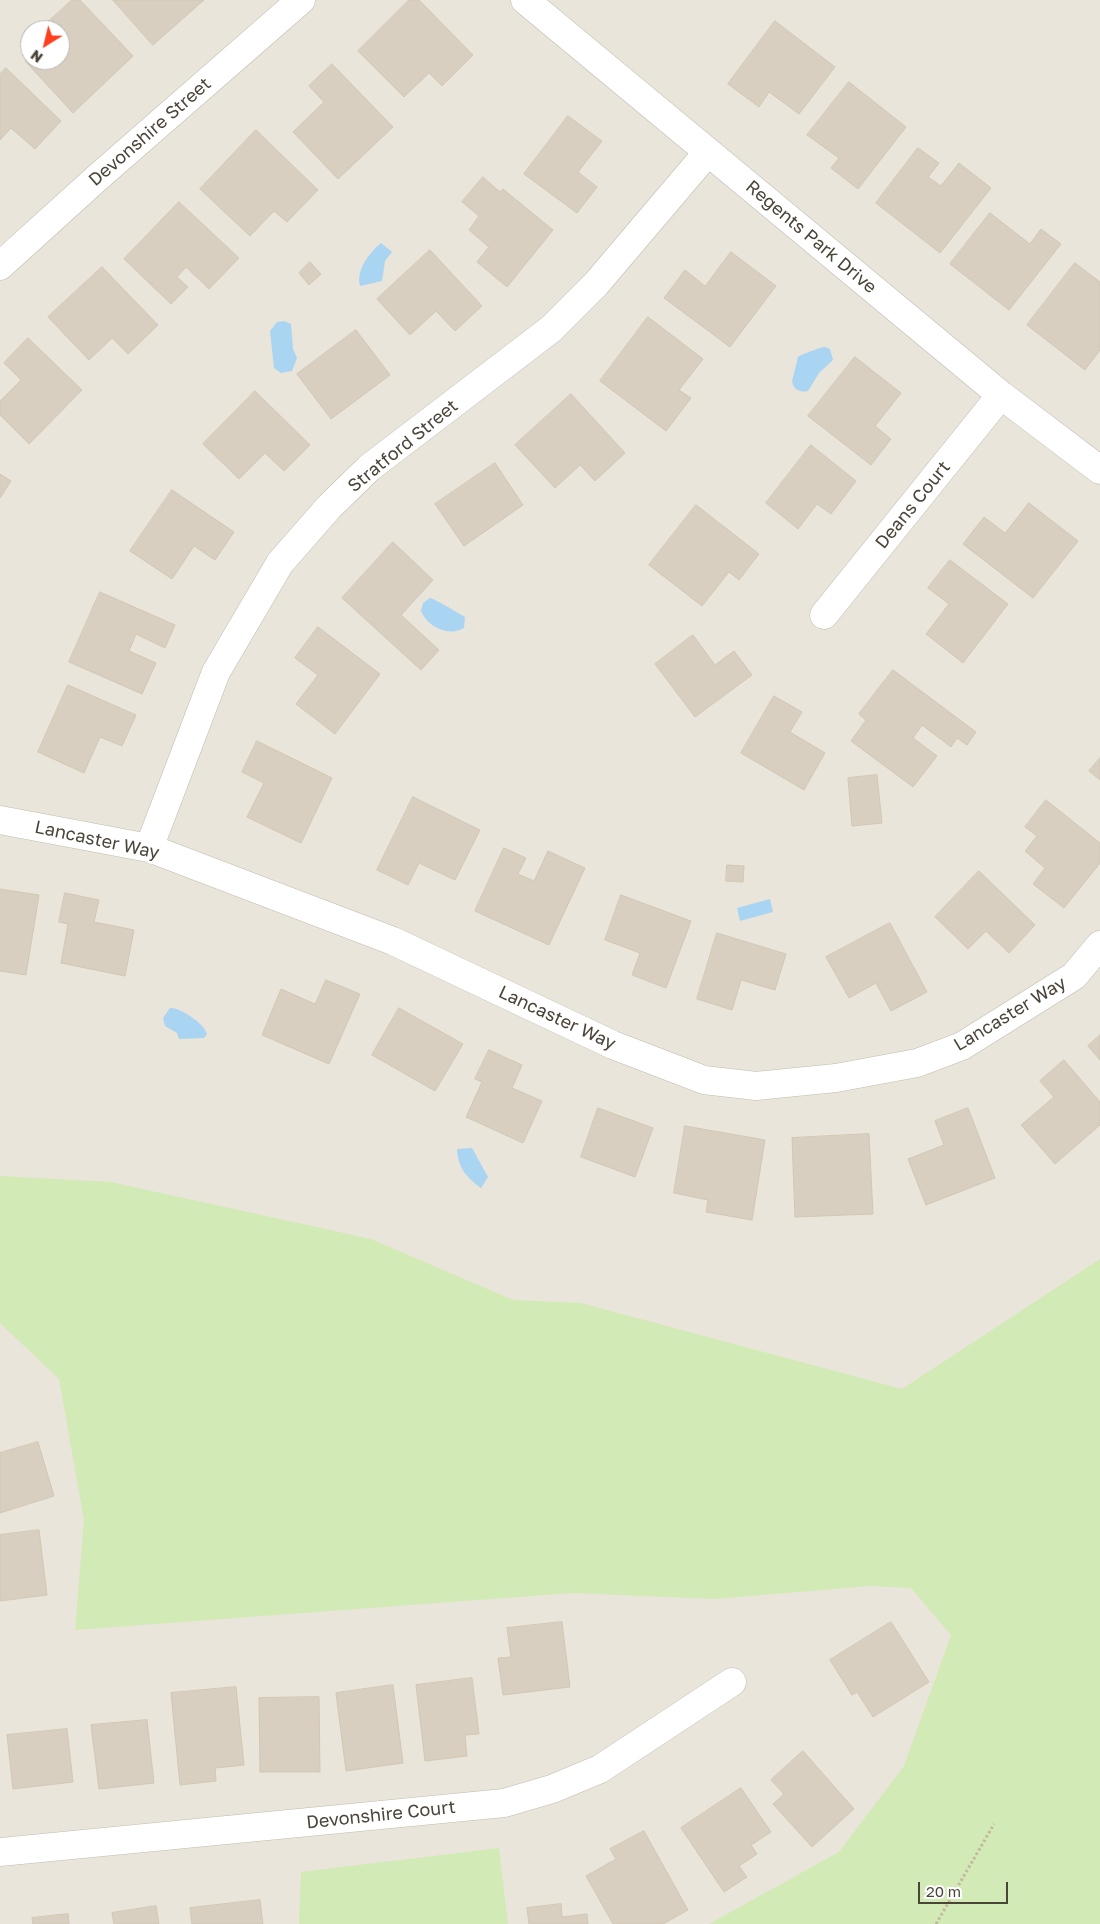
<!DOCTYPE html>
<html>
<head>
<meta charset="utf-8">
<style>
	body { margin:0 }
	#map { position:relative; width:1100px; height:1924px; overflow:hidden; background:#f6f3ec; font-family:"Golos Text",sans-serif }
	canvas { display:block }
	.north { position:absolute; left:20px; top:20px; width:50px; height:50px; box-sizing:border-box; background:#fff; border:1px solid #b7b4b0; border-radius:50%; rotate:216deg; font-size:14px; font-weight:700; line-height:20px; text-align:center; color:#4b4439 }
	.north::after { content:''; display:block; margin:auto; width:18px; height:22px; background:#fc3f1d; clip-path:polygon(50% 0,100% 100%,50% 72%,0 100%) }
	.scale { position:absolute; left:918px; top:1882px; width:90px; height:22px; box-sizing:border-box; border:2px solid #4b4439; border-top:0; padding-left:6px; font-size:15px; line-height:18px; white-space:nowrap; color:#4b4439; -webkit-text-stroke:4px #fff; paint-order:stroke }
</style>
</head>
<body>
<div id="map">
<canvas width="1100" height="1924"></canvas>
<div class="north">N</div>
<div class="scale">20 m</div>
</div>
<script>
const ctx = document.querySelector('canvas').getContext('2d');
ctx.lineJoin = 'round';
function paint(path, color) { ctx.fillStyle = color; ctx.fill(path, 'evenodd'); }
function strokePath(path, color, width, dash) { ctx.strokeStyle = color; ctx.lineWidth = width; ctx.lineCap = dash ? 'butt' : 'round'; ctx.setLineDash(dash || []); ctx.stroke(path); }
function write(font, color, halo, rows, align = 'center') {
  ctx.font = font + ' "Golos Text",sans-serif'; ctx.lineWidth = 5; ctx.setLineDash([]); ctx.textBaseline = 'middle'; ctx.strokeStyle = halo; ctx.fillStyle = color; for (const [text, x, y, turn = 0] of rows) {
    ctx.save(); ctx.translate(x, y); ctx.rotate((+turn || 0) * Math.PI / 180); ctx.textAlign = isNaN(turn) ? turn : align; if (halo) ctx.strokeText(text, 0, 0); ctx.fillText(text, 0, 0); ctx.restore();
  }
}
const residential = new Path2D(`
	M0,0h1100v1924h-1100zM30,30h30v30h-30z`);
const green = new Path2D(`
	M0,1176l111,6 260,57 142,61 68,3 321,86 198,-130v665h-391l130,-72 65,-86 47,-131 -40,-47 -41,-2 -155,13 -143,-6 -497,37 9,-110 -25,-141 -59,-56z
	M499,1848l9,76h-209l2,-52z`);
const water = new Path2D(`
	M381,243l11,9 -7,9 -3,20 -22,5c-4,-16 9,-33 21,-43z
	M284,321l7,3 2,25 4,9 -5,13 -11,2 -7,-5 -4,-37 7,-9z
	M825,347l5,2 3,11 -14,13 -11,18c-8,2 -15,-2 -16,-10l6,-24c2,-2 23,-10 27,-10z
	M430,598c5,1 30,16 35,19l-1,11c-16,9 -36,-1 -43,-17l2,-8z
	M770,899l3,13 -33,9 -3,-13z
	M170,1008c10,-1 35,16 37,26l-3,4 -25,1 -2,-6 -12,-7 -2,-8z
	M472,1148l16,29 -7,11c-14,-10 -23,-20 -24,-39z`);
const building = new Path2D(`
	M72,0h8l53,56 -60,57 -48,-52 5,-5v4h30v-9l7,-7 -7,-8v-6h-6l-7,-7z
	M113,0h91l-51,45z
	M409,0h10l54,55 -31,31 -13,-13 -25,24 -46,-46z
	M775,21l60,46 -36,47 -30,-22 -10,15 -31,-23z
	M332,64l61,63 -55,52 -45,-47 31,-30 -15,-16z
	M6,68l55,53 -26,28 -24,-21 -11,12v-66z
	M849,82l57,45 -48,62 -27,-21 8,-10 -32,-23z
	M568,116l34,25 -24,31 19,15 -20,26 -53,-39z
	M256,130l62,60 -31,32 -13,-11 -24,25 -50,-47z
	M918,148l21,15 -11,14 13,9 18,-23 32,25 -51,65 -64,-50z
	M483,177l17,15 3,-3 50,41 -46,57 -30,-25 12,-15 -20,-17 10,-14 -17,-14z
	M179,202l60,56 -30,31 -23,-22 -9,10 11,10 -17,17 -47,-45z
	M990,213l40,31 11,-15 20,15 -52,66 -59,-46z
	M430,250l52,56 -27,25 -19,-20 -26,24 -33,-36z
	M731,252l45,34 -46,61 -66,-49 21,-28 20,16z
	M310,262l11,12 -12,11 -10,-12z
	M1075,263l25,19v68l-15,20 -58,-45z
	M102,267l56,58 -30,29 -16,-16 -23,22 -41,-43z
	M648,317l55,42 -24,31 12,8 -25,33 -66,-50z
	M356,330l34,45 -59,44 -34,-45z
	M28,338l54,52 -53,54 -29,-29v-14l21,-21 -17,-17z
	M855,357l46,36 -26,33 16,13 -20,26 -63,-49z
	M255,391l55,54 -26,26 -19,-18 -26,26 -36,-35z
	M571,394l54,59 -30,28 -15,-16 -25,23 -40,-43z
	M811,445l45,36 -25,33 -14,-10 -19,25 -32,-26z
	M495,463l28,42 -59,41 -29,-42z
	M0,474l11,7 -11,17z
	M172,490l62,42 -19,28 -21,-14 -22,33 -42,-28z
	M1029,503l49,38 -45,57 -70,-54 21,-27 21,16z
	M696,505l63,49 -20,26 -10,-8 -27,34 -53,-41z
	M393,542l40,38 -32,35 38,35 -18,20 -79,-72z
	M950,560l58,44 -45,59 -37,-29 23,-30 -21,-16z
	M100,592l75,33 -10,23 -29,-14 -7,17 27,12 -14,31 -73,-32z
	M318,627l62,47 -45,60 -39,-30 22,-29 -23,-17z
	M693,635l22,30 19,-14 18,24 -57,42 -40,-53z
	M893,670l83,62 -9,13 -10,-7 -6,9 -29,-22 -9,13 24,18 -24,31 -62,-46 15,-21 -7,-6z
	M68,685l68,30 -14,31 -22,-9 -16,36 -46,-21z
	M774,696l28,16 -12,20 35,21 -21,37 -63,-37z
	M257,741l75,37 -31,65 -54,-26 17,-34 -22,-11z
	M1100,758v22l-11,-9z
	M877,775l5,48 -30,3 -4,-48z
	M413,797l67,33 -25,50 -36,-17 -11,22 -31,-15z
	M1046,800l54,43v20l-36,45 -31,-24 12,-16 -20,-17 12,-15 -12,-9z
	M504,848l22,10 -8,16 16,7 14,-30 37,17 -36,77 -74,-34z
	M727,865l17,1 -1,16 -17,-1z
	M979,871l56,54 -26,28 -23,-22 -18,18 -33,-32z
	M0,889l39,6 -13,80 -26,-4z
	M65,893l34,7 -5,22 40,8 -9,46 -64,-13 7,-39 -9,-2z
	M621,895l70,26 -25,67 -34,-13 8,-22 -35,-13z
	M890,923l37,69 -36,19 -15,-28 -27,15 -23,-41z
	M717,933l69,21 -11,36 -34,-10 -9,30 -35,-11z
	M326,980l34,14 -31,70 -67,-29 19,-46 34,15z
	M399,1008l64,36 -28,47 -63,-36z
	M1100,1035v25l-12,-14z
	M489,1050l33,15 -10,23 30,13 -19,42 -57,-26 16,-35 -7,-3z
	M1064,1060l36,42v23l-45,39 -34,-39 33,-28 -14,-16z
	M598,1108l55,20 -18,49 -54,-20z
	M968,1108l27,70 -69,27 -18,-46 36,-14 -9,-24z
	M685,1126l80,14 -13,80 -46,-8 2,-12 -34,-7z
	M869,1134l4,80 -78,3 -3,-79z
	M38,1442l16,54 -54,17v-60z
	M39,1530l8,65 -47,6v-66z
	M562,1622l8,65 -67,8 -5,-37 13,-1 -4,-29z
	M891,1622l38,60 -56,35 -16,-25 -5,3 -22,-35z
	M472,1678l7,56 -14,1 2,21 -42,5 -9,-76z
	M393,1685l10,78 -57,8 -10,-78z
	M236,1687l8,78 -29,3 1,13 -36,4 -9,-92z
	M319,1697l1,75h-60l-1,-74z
	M147,1720l7,63 -55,6 -8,-64z
	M67,1729l6,53 -60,7 -6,-54z
	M803,1751l51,58 -42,38 -39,-43 11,-10 -13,-14z
	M741,1788l30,44 -20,13 6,9 -18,12 8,11 -23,15 -43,-64z
	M644,1831l44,79 -25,14h-50l-27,-48 30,-17 -6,-10z
	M260,1900l3,24h-71l-2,-16z
	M561,1904l1,13 25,-3 1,10h-59l-2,-16z
	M156,1906l3,18h-45l-2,-11z
	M68,1914l1,10h-36l-1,-6z`);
const path = new Path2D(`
	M936,1924l58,-100`);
const minor = new Path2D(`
	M525,0l476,395 99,75
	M0,266l97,-88 204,-178
	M824,615l177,-220
	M0,820l149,28 244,93 220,104 91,35 52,6 80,-8 81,-15 45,-17 112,-70 26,-31
	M149,848l67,-176 64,-109 49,-56 40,-39 182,-139 45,-45 112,-132
	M0,1852l504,-49 48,-14 48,-20 132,-87`);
const streetNames = [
	["Devonshire Street",150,132,-41],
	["Regents Park Drive",811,237,40],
	["Stratford Street",403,446,-39],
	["Deans Court",913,505,-51],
	["Lancaster Way",97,840,12],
	["Lancaster Way",1010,1014,-31],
	["Lancaster Way",557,1018,25],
	["Devonshire Court",381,1815,-6]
];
paint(residential, '#eae5da');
paint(green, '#d2eab5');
paint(water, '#a9d4f2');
paint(building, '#d8cfc1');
strokePath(building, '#d3c7b4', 1);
strokePath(minor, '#c2bbae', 29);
strokePath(path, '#c4b79f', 3, [2.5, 2.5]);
strokePath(minor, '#fff', 28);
write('18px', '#4b4439', '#fff', streetNames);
</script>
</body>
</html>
